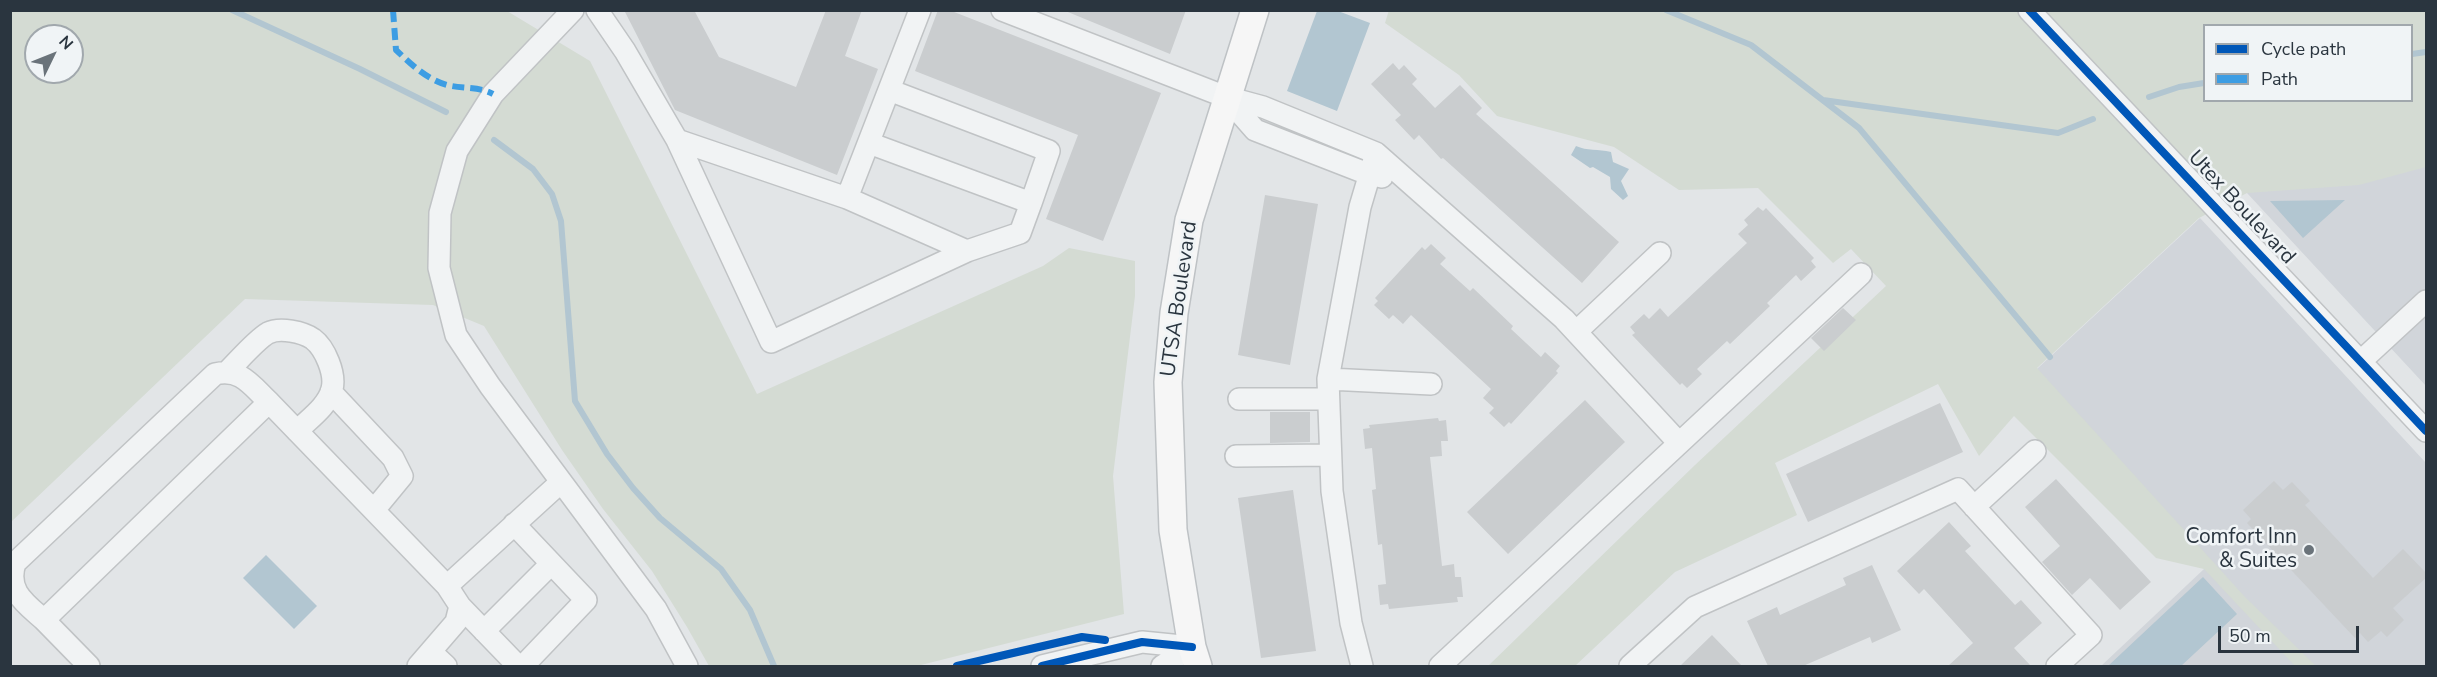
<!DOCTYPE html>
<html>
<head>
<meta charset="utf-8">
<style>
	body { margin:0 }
	#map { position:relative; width:2437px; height:677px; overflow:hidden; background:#e2e5e7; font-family:"Nunito Sans",sans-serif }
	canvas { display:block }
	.frame { position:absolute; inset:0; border:12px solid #2a353f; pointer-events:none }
	.legend { position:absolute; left:2203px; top:24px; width:210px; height:78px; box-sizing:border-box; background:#f0f4f6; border:2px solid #a1a8ad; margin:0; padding:8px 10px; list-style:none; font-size:18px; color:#2a353f }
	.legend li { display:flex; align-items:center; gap:12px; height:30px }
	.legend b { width:30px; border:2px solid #a1a8ad }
	.north { position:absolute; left:24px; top:24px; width:60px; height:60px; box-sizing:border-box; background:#f0f4f6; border:2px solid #a1a8ad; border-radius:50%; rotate:47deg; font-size:16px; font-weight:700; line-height:24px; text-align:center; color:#2a353f }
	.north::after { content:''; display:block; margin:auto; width:21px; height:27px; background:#6a737a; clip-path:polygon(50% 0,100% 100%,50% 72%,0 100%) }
	.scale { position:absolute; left:2218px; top:626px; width:141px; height:27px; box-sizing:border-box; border:3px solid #2a353f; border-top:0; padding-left:8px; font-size:18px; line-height:21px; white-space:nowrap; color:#2a353f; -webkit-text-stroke:4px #f0f4f6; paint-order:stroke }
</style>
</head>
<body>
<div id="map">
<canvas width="2437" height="677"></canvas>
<div class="frame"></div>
<ul class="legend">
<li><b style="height:8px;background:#0057b8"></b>Cycle path</li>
<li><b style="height:8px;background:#3d9de3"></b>Path</li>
</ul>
<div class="north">N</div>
<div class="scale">50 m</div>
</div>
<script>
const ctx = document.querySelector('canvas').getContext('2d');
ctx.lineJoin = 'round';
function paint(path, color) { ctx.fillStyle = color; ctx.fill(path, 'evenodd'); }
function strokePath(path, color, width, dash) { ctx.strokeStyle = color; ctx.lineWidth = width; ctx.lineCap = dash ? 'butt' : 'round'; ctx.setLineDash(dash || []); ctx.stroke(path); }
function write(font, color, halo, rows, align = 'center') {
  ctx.font = font + ' "Nunito Sans",sans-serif'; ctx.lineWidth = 5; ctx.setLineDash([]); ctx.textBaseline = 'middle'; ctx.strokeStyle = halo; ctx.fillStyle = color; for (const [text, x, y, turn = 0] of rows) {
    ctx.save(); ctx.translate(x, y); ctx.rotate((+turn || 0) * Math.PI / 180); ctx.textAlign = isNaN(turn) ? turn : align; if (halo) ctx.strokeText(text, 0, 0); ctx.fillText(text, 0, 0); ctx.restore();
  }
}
const built = new Path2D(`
	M2075,11h351v375l-179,-193zM2204,26h208v74h-208z
	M2200,218l226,245v203h-325l103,-97 -179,-189z`);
const green = new Path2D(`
	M1389,10l1037,1v156l-67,18 -112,8 -48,25 -162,150 208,229 71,69h-21l-91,-97 -48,-11 -142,-142 -35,40 -41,-72 -163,79 22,52 -122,57 -100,94h-87l207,-201 191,-179 -35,-37 -18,14 -75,-75 -79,2 -65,-43 -117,-31 -38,-41 -74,-52zM2204,26h208v74h-208z
	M11,11h496l83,50 167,333 286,-128 26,-18 66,13v35l-22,180 11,138 -207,52h-208l-22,-39 -35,-56 -49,-62 -41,-59 -78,-124 -51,-21 -188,-6 -234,223zM36,36h36v36h-36z`);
const water = new Path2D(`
	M1317,11h21l32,12 -33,88 -50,-20z
	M1576,146c11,5 22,3 35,6l2,10 16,7 -8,12 7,15 -5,4 -12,-11 -1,-12 -17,-10 -3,1 -19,-13z
	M2345,200l-42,38 -33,-37z
	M266,555l51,51 -23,23 -51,-51z
	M2203,577l34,37 -56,52h-73z`);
const stream = new Path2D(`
	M232,10l128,59 86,43
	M1666,10l85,35 108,83 191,229
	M2412,54l14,-2
	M2149,97l30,-10 25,-4
	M1823,100l235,33 35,-14
	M494,140l39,29 19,25 9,27 14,180 32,53 26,34 27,30 61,51 29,41 24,56`);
const building = new Path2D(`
	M624,10h70l25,47 77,30 30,-77h36l-17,46 33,13 -41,106 -162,-65z
	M938,10h11l212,83 -58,148 -57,-22 32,-84 -163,-64z
	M1063,10h123l-16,44z
	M1393,63l6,7 5,-5 13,14 -5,5 23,24 25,-23 22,23 -6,6 143,128 -37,41 -139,-125 -2,1 -22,-24 -5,5 -19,-20 6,-5 -30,-31z
	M1265,195l53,9 -28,161 -52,-10z
	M1758,207l5,4 3,-3 48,50 -3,3 5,6 -15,14 -5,-6 -29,28 3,3 -40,38 -3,-3 -30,28 5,5 -15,14 -5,-5 -2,2 -48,-50 3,-2 -5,-6 14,-13 5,5 11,-11 8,9 79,-74 -9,-9 10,-9 -4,-5z
	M1431,244l15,14 -6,6 30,27 3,-3 40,38 -2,3 30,28 4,-5 15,14 -4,5 2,2 -47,51 -2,-2 -5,5 -15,-14 5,-5 -11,-10 8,-9 -80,-74 -8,9 -10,-9 -4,4 -15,-14 4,-4 -3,-3 47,-51 3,3z
	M1843,308l13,12 -32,31 -13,-13z
	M1585,400l40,42 -117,112 -41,-42z
	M1940,403l23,49 -155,70 -22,-48z
	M1270,412h40v30l-40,1z
	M1438,418l1,3 7,-1 2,21h-7l1,15 -12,1 12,109 12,-2 1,13h6l2,20h-6l1,5 -69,7 -1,-5 -8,1 -2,-20 8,-1 -4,-40 -4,1 -6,-55 4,-1 -4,-41 -7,1 -2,-20 7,-1 -1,-3z
	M2056,479l95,103 -31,28 -30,-32 -18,17 -30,-33 18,-16 -35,-39z
	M2274,481l9,9 9,-8 18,19 -5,4 68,73 30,-29 24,25v3l-34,31 11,12 -17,17 -6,-6 -13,11 -8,-9 -5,5 -108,-115 4,-4 -8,-9z
	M1293,490l23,161 -55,7 -23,-160z
	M1949,522l22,24 -6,5 50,54 6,-5 21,23 -28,25 17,18h-83l25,-23 -49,-54 -5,5 -22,-23z
	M1872,565l29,65 -29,13 -2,-6 -67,29h-35l-21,-45 30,-14 3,8 66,-30 -3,-7z
	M1712,635l30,31h-62z`);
const minor = new Path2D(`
	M573,10l-80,84 -36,57 -17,62 -1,55 17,67 34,51 166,223 31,57
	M597,10l28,41 52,89 94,202 196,-91 -120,-53
	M1002,10l224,87 37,10 113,46 188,166 115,124
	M2029,10l397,421
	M1226,97l29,33 113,44 14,3
	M677,140l170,58 73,-188
	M869,143l162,60 18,-52 -160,-61
	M967,251l53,-18 11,-30
	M1576,332l84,-79
	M2361,361l65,-60
	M228,371c11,-11 28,-31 40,-38 12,-6 35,-1 45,6 12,9 23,35 19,50 -4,17 -23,30 -35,42
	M1328,379l103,5
	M331,392l62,66 9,18 -28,34
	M1239,399h89
	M1236,456l94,-1
	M1974,507l61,-56
	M514,524l72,76 -63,66
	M447,586l114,-104
	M460,606l58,60
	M44,620c-19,-17 -38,-29 -29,-57l200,-189c26,-6 36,11 54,28
	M484,631l67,-67
	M431,652l15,14
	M89,666l-45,-46 225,-218 178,184 13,20 -4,16 -38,44
	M1042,666l100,-24 50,5
	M1162,666l30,-19
	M1362,666l-11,-43 -19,-132 -4,-112 32,-172 16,-54
	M1440,666l421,-392
	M1630,666l65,-59 263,-118 133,146 -34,31`);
const major = new Path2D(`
	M1198,666l-6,-19 -19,-117 -5,-148 6,-69 15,-93 66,-210`);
const quiet = new Path2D(`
	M393,10l3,40c15,14 30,29 51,35 16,4 31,1 46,9`);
const cycleway = new Path2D(`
	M2029,10l397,421
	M957,666l125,-29 23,3
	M1042,666l100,-24 50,5`);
const markers = [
	[2309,550,6,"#6a737a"]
];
const streetNames = [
	["Utex Boulevard",2241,208,47],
	["UTSA Boulevard",1180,299,-82]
];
const poiNames = [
	["Comfort Inn",2297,538],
	["& Suites",2297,562]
];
paint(built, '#d1d5da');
paint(green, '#d4dbd3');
paint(water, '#b2c6d1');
strokePath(stream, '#b2c6d1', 6);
paint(building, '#cacdcf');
strokePath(minor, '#c0c3c5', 24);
strokePath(major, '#bec2c5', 30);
strokePath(minor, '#f1f3f4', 21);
strokePath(major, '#f6f6f6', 27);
strokePath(quiet, '#3d9de3', 6, [12, 6]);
strokePath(cycleway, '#0057b8', 8);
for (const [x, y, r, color] of markers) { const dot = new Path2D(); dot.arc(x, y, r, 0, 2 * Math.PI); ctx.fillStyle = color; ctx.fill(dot); strokePath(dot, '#f0f4f6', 2); }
write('21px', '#2a353f', '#f0f4f6', streetNames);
write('21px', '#2a353f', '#f0f4f6', poiNames, 'right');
</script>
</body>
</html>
